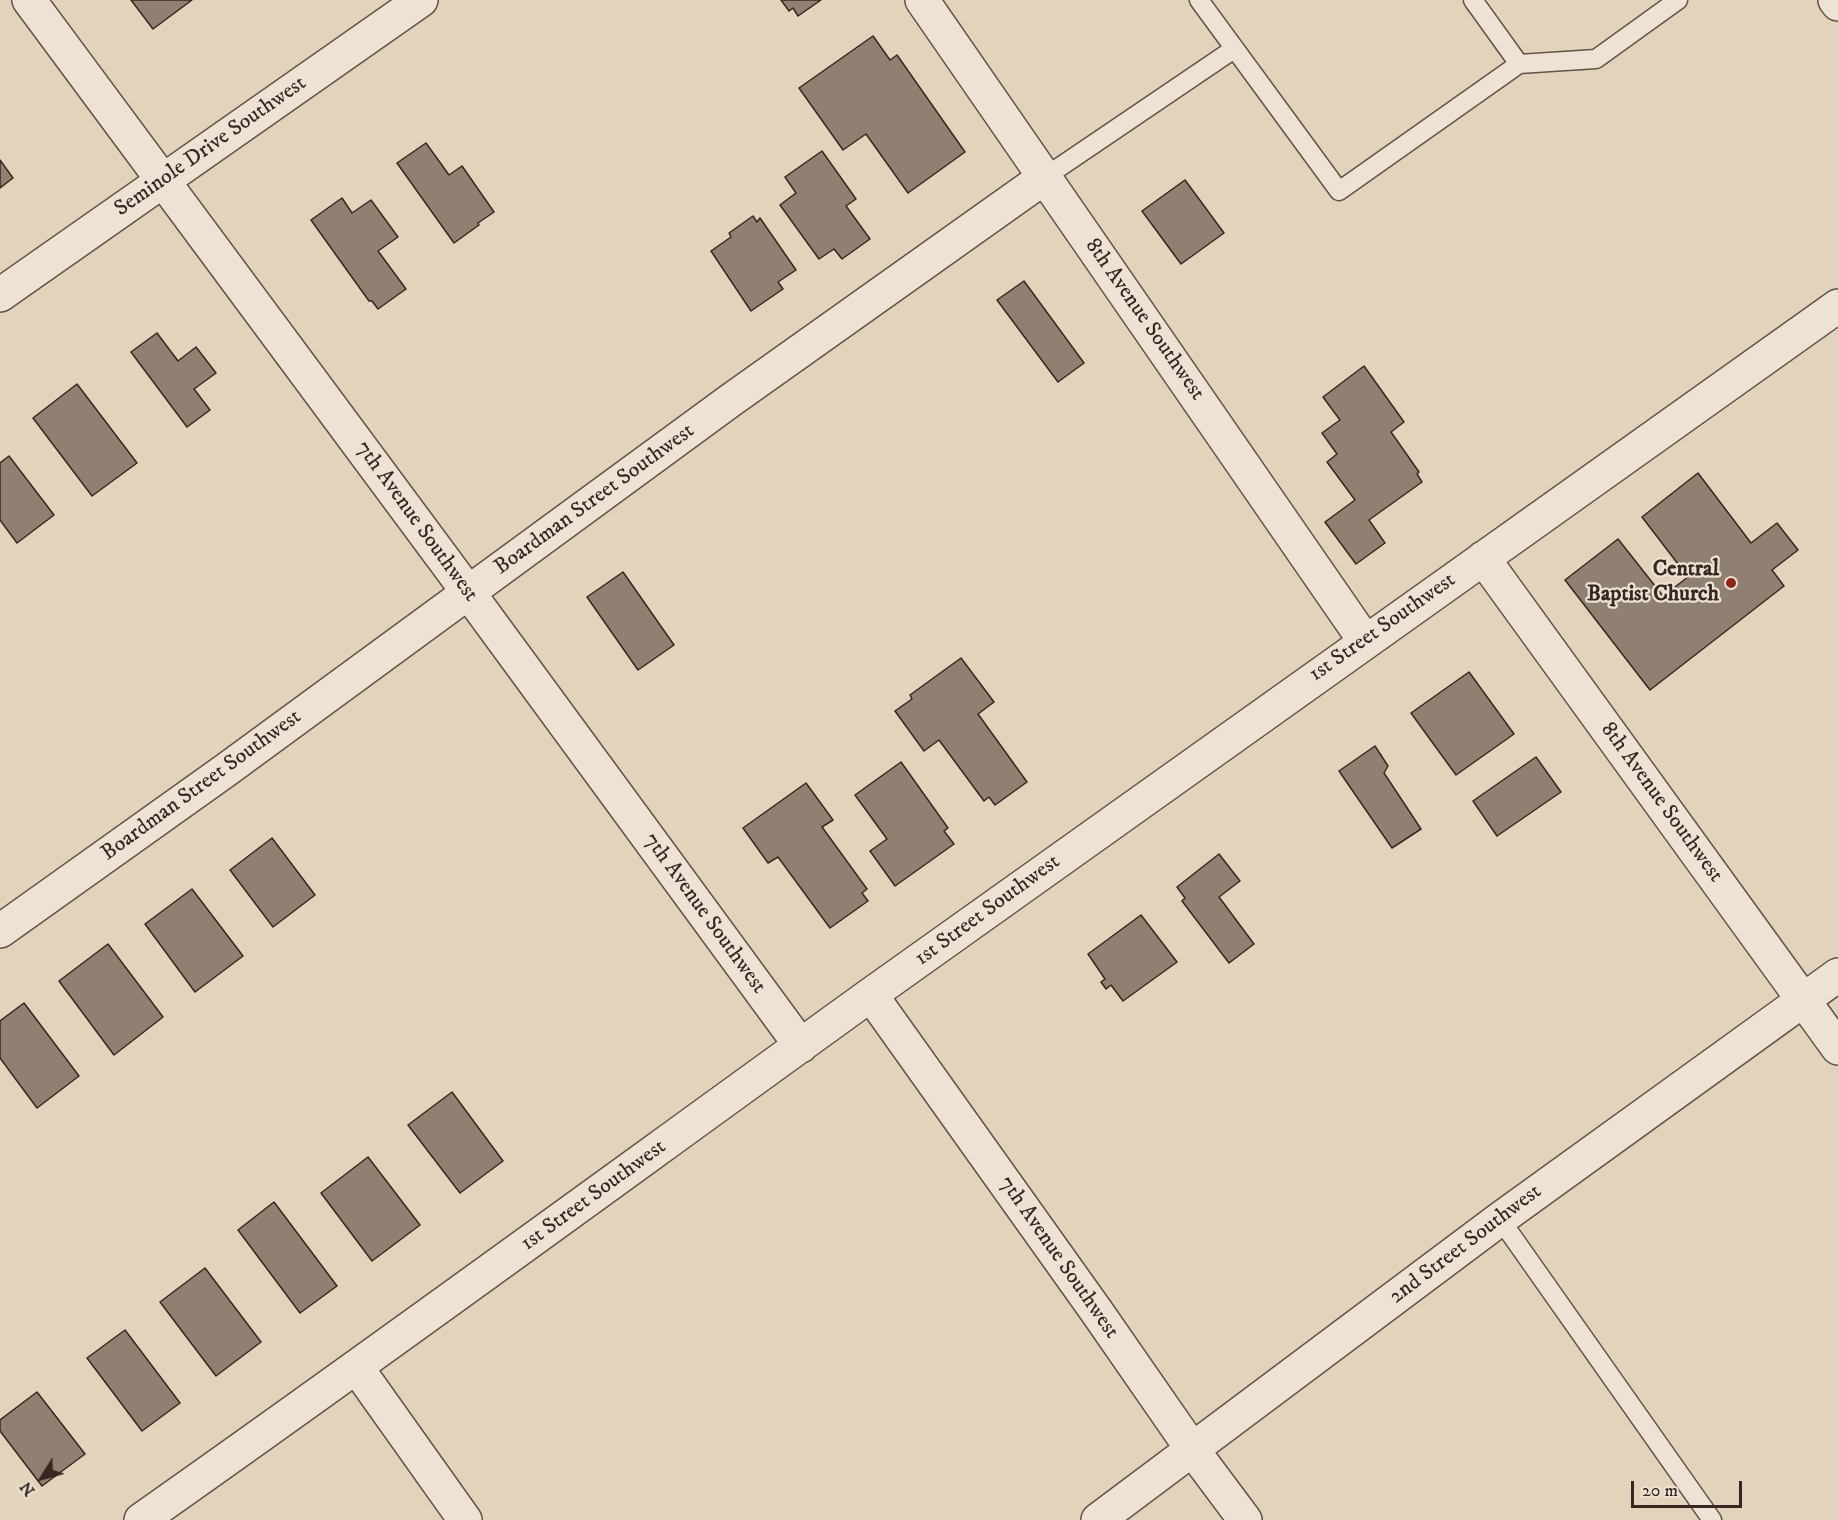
<!DOCTYPE html>
<html>
<head>
<meta charset="utf-8">
<style>
	body { margin:0 }
	#map { position:relative; width:1838px; height:1520px; overflow:hidden; background:#e3d3bb; font-family:"IM FELL DW Pica",serif }
	canvas { display:block }
	.north { position:absolute; left:12px; top:1448px; width:60px; height:60px; -webkit-text-stroke:4px #ede2d3; paint-order:stroke; rotate:233deg; font-size:16px; font-weight:700; line-height:24px; text-align:center; color:#372720 }
	.north::after { content:''; display:block; margin:auto; width:21px; height:27px; background:#372720; clip-path:polygon(50% 0,100% 100%,50% 72%,0 100%) }
	.scale { position:absolute; left:1631px; top:1481px; width:111px; height:27px; box-sizing:border-box; border:3px solid #372720; border-top:0; padding-left:8px; font-size:18px; line-height:21px; white-space:nowrap; color:#372720; -webkit-text-stroke:4px #ede2d3; paint-order:stroke }
</style>
</head>
<body>
<div id="map">
<canvas width="1838" height="1520"></canvas>
<div class="north">N</div>
<div class="scale">20 m</div>
</div>
<script>
const ctx = document.querySelector('canvas').getContext('2d');
ctx.lineJoin = 'round';
function paint(path, color) { ctx.fillStyle = color; ctx.fill(path, 'evenodd'); }
function strokePath(path, color, width, dash) { ctx.strokeStyle = color; ctx.lineWidth = width; ctx.lineCap = dash ? 'butt' : 'round'; ctx.setLineDash(dash || []); ctx.stroke(path); }
function write(font, color, halo, rows, align = 'center') {
  ctx.font = font + ' "IM FELL DW Pica",serif'; ctx.lineWidth = 4.5; ctx.setLineDash([]); ctx.textBaseline = 'middle'; ctx.strokeStyle = halo; ctx.fillStyle = color; for (const [text, x, y, turn = 0] of rows) {
    ctx.save(); ctx.translate(x, y); ctx.rotate((+turn || 0) * Math.PI / 180); ctx.textAlign = isNaN(turn) ? turn : align; if (halo) ctx.strokeText(text, 0, 0); ctx.fillText(text, 0, 0); ctx.restore();
  }
}
const building = new Path2D(`
	M131,0h61l-39,29z
	M781,0h40l-23,16 -5,-8 -4,3z
	M873,36l17,24 7,-5 68,97 -57,41 -42,-59 -23,16 -44,-62z
	M426,143l23,32 13,-9 32,46 -16,11 1,2 -25,18 -57,-80z
	M822,151l34,48 -10,7 24,33 -28,20 -8,-10 -15,10 -39,-54 16,-12 -11,-16z
	M0,160l13,18 -13,10z
	M1185,180l39,53 -43,31 -39,-53z
	M342,198l10,15 19,-13 27,37 -20,14 28,38 -28,20 -6,-8h-3l-58,-81z
	M753,216l4,6 3,-4 36,52 -18,12 5,7 -32,22 -40,-60 20,-14 -2,-4z
	M1024,281l60,82 -26,19 -61,-82z
	M157,333l21,28 18,-14 20,26 -22,16 16,21 -23,17 -56,-75z
	M1364,366l40,56 -13,10 28,40 -2,2 5,8 -53,38 16,23 -29,21 -31,-42 30,-22 -28,-38 10,-8 -15,-21 18,-13 -17,-23z
	M77,384l60,79 -45,33 -59,-78z
	M9,456l45,59 -37,28 -17,-23v-57z
	M1698,473l53,70 26,-20 21,27 -26,20 12,16 -134,104 -85,-110 53,-41 45,57 25,-19 -46,-60z
	M623,572l51,73 -36,25 -51,-73z
	M961,658l33,44 -16,12 49,68 -32,23 -6,-8 -5,4 -45,-61 -15,11 -29,-40 17,-12 -2,-4z
	M1469,672l45,62 -58,41 -45,-62z
	M1375,746l13,20 -4,7 37,56 -29,19 -53,-77z
	M1536,757l25,35 -64,44 -24,-35z
	M901,762l47,66 -4,3 10,13 -59,42 -25,-35 17,-12 -32,-44z
	M806,783l27,37 -11,7 45,62 -5,4 6,8 -38,27 -52,-71 -10,6 -25,-35z
	M272,838l43,57 -42,32 -43,-57z
	M1219,854l21,27 -21,16 35,47 -25,19 -47,-62 3,-3 -8,-11z
	M192,889l51,67 -48,36 -50,-68z
	M1141,915l36,47 -54,39 -12,-16 -5,4 -5,-7 4,-3 -17,-25z
	M108,944l55,73 -49,38 -55,-74z
	M24,1003l55,73 -42,32 -37,-50v-37z
	M452,1092l51,69 -43,32 -52,-68z
	M368,1157l52,68 -48,36 -51,-68z
	M274,1202l63,84 -37,27 -62,-83z
	M205,1268l56,74 -45,34 -56,-74z
	M125,1330l55,73 -38,28 -55,-73z
	M37,1392l48,62 -43,32 -42,-55v-11z`);
const service = new Path2D(`
	M1199,0l140,191 180,-127 -46,-64
	M1519,64l77,-5 82,-59
	M1045,177l189,-128
	M1500,1219l212,301`);
const minor = new Path2D(`
	M29,0l439,592 333,454
	M922,0l443,641
	M1483,558l355,490
	M0,931l226,-161 505,-370 314,-223
	M871,995l226,317 95,137 53,71
	M357,1368l108,152
	M141,1520c246,-173 488,-351 732,-527 320,-231 643,-458 965,-687
	M1098,1520l402,-301 338,-244`);
const tertiary = new Path2D(`
	M1835,0l3,4
	M0,295l421,-295`);
const markers = [
	[1731,583,6,"#8f2418"]
];
const streetNames = [
	["Seminole Drive Southwest",211,147,-35],
	["8th Avenue Southwest",1144,320,55],
	["Boardman Street Southwest",595,500,-36],
	["7th Avenue Southwest",416,522,54],
	["1st Street Southwest",1383,628,-35],
	["Boardman Street Southwest",202,786,-36],
	["8th Avenue Southwest",1661,803,54],
	["1st Street Southwest",988,911,-36],
	["7th Avenue Southwest",704,914,54],
	["1st Street Southwest",594,1196,-36],
	["2nd Street Southwest",1466,1245,-37],
	["7th Avenue Southwest",1058,1258,55]
];
const poiNames = [
	["Central",1719,570],
	["Baptist Church",1719,595]
];
paint(building, '#908071');
strokePath(building, '#372720', 1.5);
strokePath(service, '#625247', 21);
strokePath(minor, '#625247', 36);
strokePath(tertiary, '#625247', 36);
strokePath(service, '#ede2d3', 18);
strokePath(minor, '#ede2d3', 33);
strokePath(tertiary, '#ede2d3', 33);
for (const [x, y, r, color] of markers) { const dot = new Path2D(); dot.arc(x, y, r, 0, 2 * Math.PI); ctx.fillStyle = color; ctx.fill(dot); strokePath(dot, '#ede2d3', 2); }
write('22px', '#372720', '#ede2d3', streetNames);
write('bold 22px', '#372720', '#ede2d3', poiNames, 'right');
</script>
</body>
</html>
